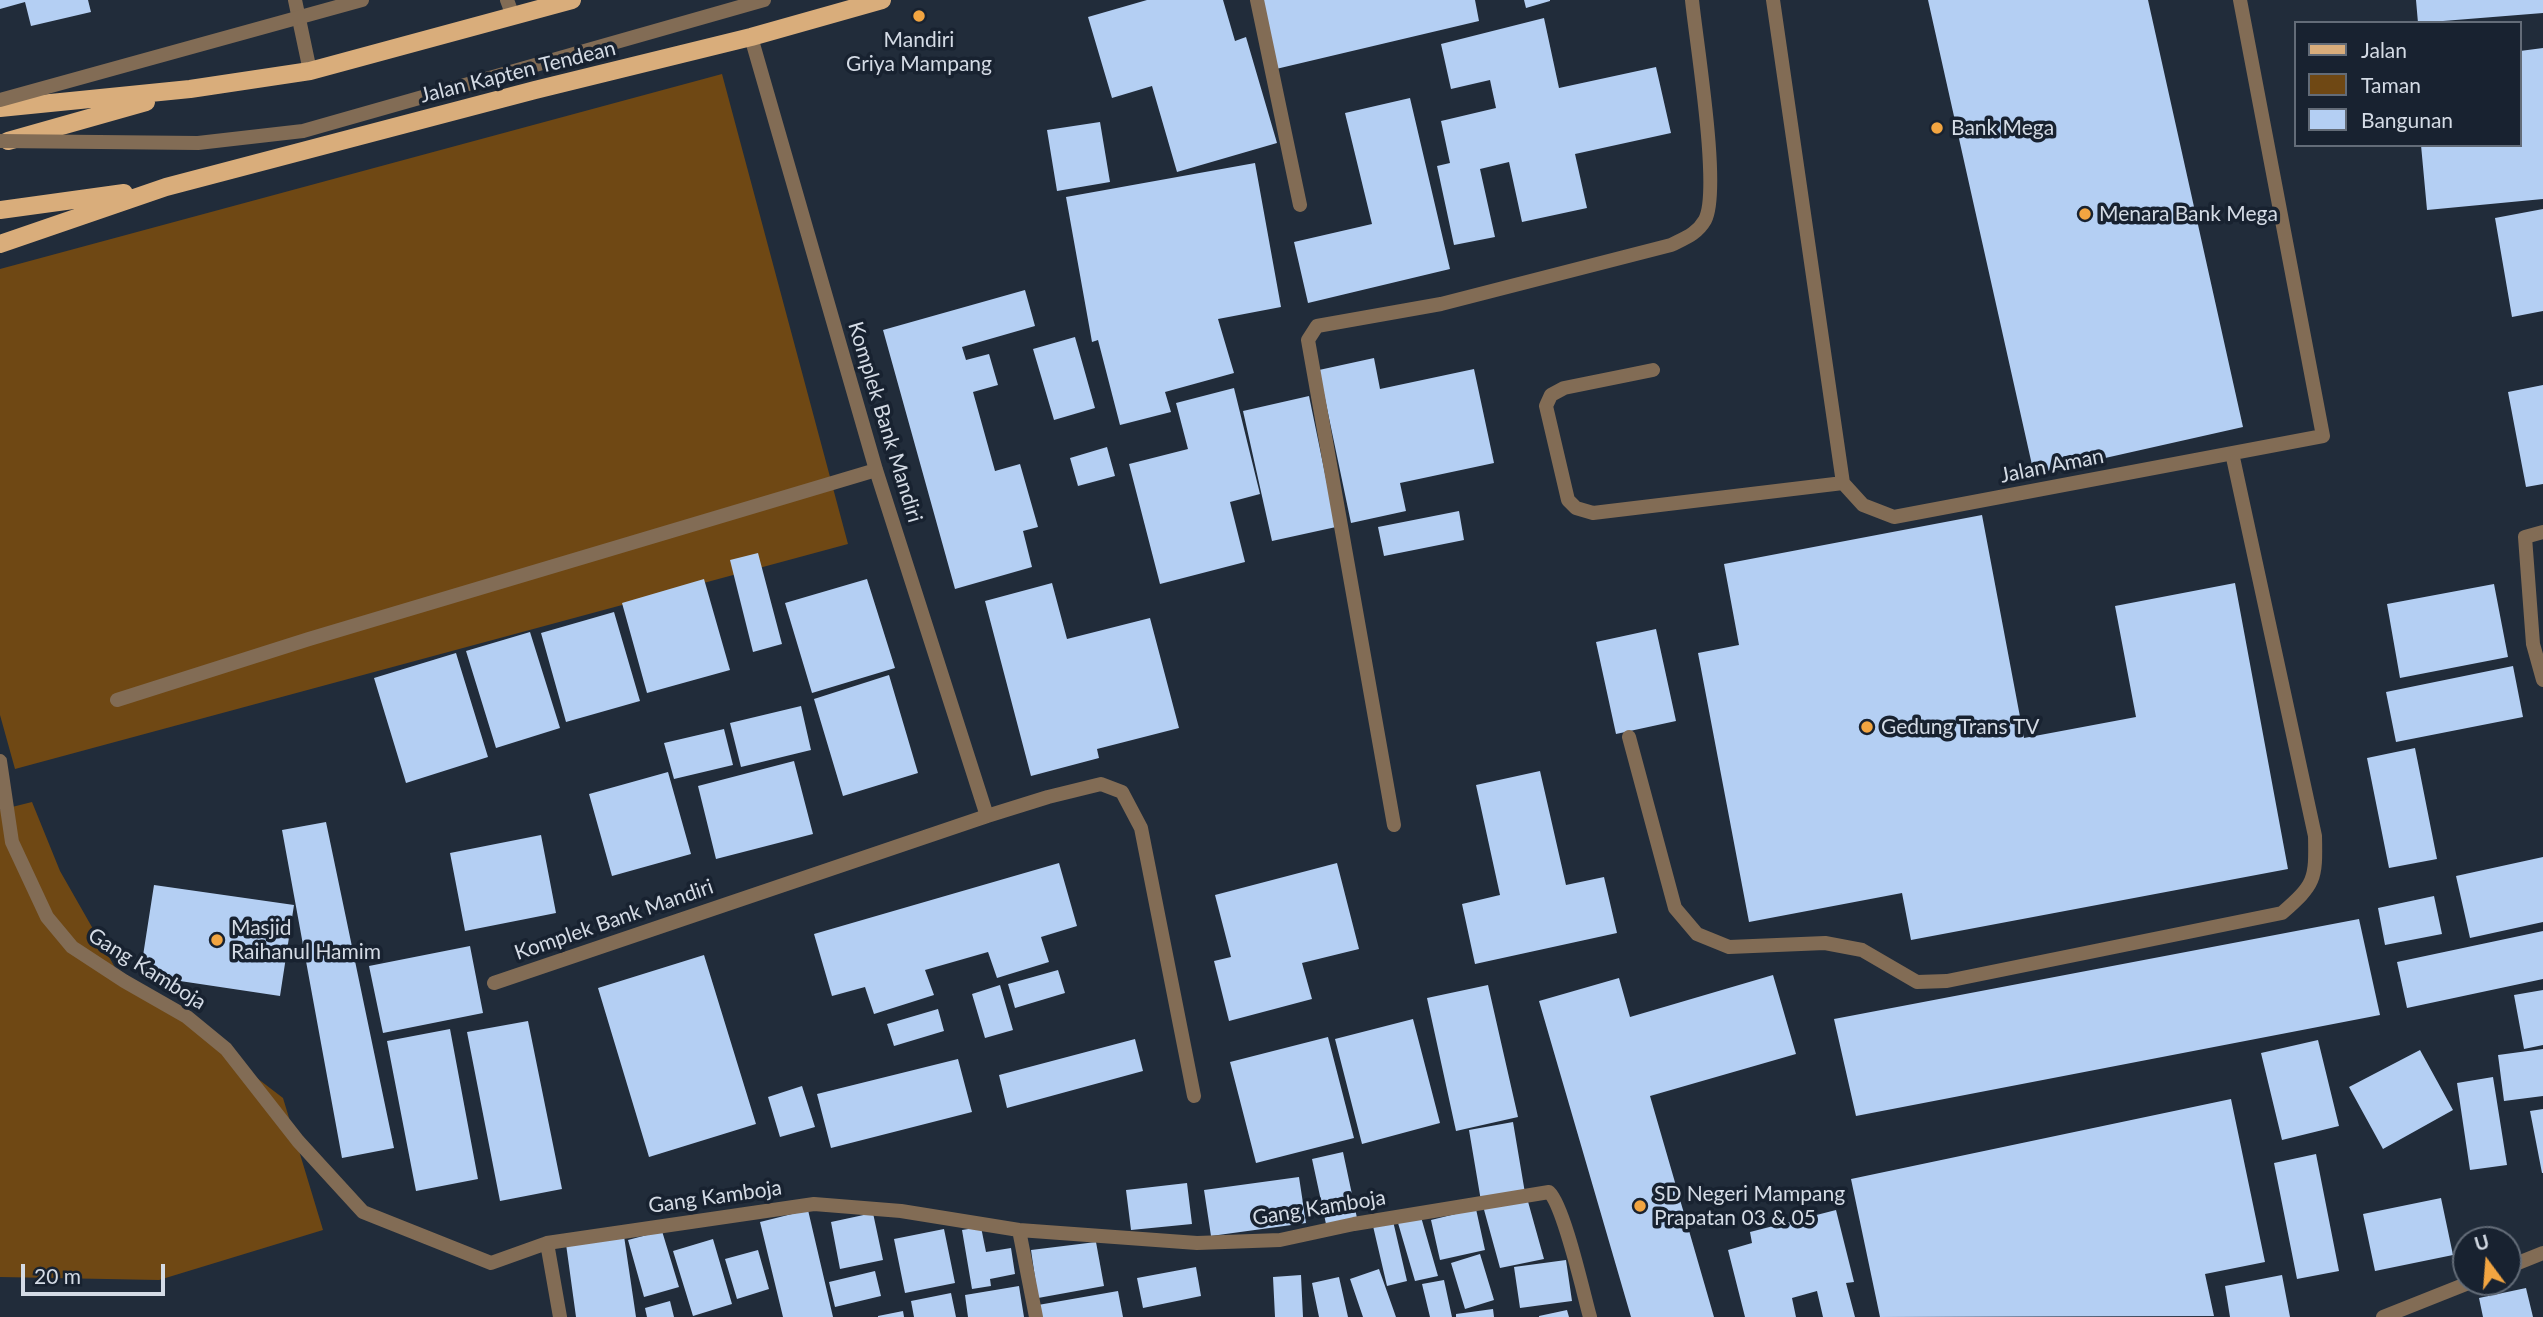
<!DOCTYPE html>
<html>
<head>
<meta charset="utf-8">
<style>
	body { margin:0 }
	#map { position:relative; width:2543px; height:1317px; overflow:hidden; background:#212c3a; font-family:Lato,sans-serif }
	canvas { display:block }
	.legend { position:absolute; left:2294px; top:21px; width:228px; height:126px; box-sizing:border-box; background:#182230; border:2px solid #636c78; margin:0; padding:9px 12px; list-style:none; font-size:21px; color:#d4dbe5 }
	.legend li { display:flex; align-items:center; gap:14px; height:35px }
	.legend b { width:35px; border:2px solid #636c78 }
	.north { position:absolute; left:2452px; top:1226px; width:70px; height:70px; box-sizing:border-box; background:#182230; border:2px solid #636c78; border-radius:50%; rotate:344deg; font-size:19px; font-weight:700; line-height:28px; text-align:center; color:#d4dbe5 }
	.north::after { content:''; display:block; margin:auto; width:24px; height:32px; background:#f2a541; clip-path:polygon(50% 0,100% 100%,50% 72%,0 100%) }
	.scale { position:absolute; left:21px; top:1264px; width:144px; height:32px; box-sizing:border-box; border:4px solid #d4dbe5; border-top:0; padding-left:9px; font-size:21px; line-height:24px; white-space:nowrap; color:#d4dbe5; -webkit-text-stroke:5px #182230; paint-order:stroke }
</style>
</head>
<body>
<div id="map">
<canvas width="2543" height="1317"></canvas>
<ul class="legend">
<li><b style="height:9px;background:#d9ad7b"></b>Jalan</li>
<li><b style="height:19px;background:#6f4814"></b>Taman</li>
<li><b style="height:19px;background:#b4cff3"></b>Bangunan</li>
</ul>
<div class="north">U</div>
<div class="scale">20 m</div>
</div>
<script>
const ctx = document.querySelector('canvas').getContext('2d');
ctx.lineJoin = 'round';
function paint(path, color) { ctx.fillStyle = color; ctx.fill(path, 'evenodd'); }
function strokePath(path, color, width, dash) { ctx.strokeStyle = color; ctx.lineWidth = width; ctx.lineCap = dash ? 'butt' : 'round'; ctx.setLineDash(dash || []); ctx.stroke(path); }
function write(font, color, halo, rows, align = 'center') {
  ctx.font = font + ' Lato,sans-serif'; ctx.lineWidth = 7; ctx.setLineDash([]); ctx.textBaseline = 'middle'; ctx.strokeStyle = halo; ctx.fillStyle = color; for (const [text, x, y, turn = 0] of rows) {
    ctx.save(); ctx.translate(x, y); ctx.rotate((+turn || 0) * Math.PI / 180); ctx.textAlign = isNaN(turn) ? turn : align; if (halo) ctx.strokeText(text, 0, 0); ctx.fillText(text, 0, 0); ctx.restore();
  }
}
const green = new Path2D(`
	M722,74l126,470 -833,225 -15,-54v-446z
	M32,802l28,69 57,100 166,127 40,132 -164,50 -159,-3v-467z`);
const building = new Path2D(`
	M0,0h88l3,12 -60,14 -6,-24 -25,7z
	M1147,0h76l12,41 11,-4 31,106 -100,29 -25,-86 -40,12 -24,-81z
	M1261,0h214l4,21 -203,48z
	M1524,0h26v1l-24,7z
	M1928,0h220l95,427 -209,47z
	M2416,0h127v13l-125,10z
	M1544,18l15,70 97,-21 15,66 -96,21 12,54 -65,14 -13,-60 -29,7 15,68 -41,8 -17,-79 13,-3 -9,-42 55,-13 -6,-28 -39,9 -10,-45z
	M2543,48v151l-116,11 -6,-65h99v-94z
	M1410,98l40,171 -142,34 -14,-61 78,-18 -27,-111z
	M1100,122l10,60 -53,9 -10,-61z
	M1255,163l26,144 -63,12 16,54 -69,19 6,20 -51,13 -22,-85 -6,2 -26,-145z
	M2543,209v102l-31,6 -17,-99z
	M1025,290l10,36 -73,21 4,13 23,-6 9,31 -25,7 22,79 25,-7 18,63 -15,4 9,36 -77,22 -72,-259z
	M1075,337l20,71 -41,12 -21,-71z
	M1374,358l6,31 94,-20 20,94 -94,20 6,28 -55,12 -32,-153z
	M2543,385v99l-17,3 -18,-95z
	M1234,388l26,106 -30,8 15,60 -85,22 -31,-120 59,-15 -12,-46z
	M1309,396l27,131 -64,14 -29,-130z
	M1107,447l8,29 -37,10 -8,-28z
	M1459,511l5,29 -80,16 -6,-29z
	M1982,515l42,223 112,-21 -21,-111 120,-23 53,286 -377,71 -9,-47 -153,29 -51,-269 41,-8 -15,-81z
	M758,553l24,91 -29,8 -23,-92z
	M704,579l26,91 -83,23 -25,-90z
	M867,579l28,89 -83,25 -27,-90z
	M1052,583l15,56 83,-21 29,110 -82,21 2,9 -68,18 -46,-175z
	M2494,584l14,73 -108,21 -13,-74z
	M614,612l26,89 -74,21 -25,-89z
	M1656,629l20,92 -60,13 -20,-92z
	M530,632l30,96 -64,20 -30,-97z
	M456,653l32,104 -82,26 -32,-105z
	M2513,666l10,51 -127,25 -10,-50z
	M889,675l29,98 -75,23 -29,-97z
	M801,706l10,44 -70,17 -11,-44z
	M724,729l9,36 -59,14 -10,-36z
	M2415,748l22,111 -48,9 -22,-110z
	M794,761l19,73 -97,25 -18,-73z
	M1540,771l26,114 38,-8 13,56 -142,31 -13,-60 38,-9 -24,-110z
	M668,772l23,82 -79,22 -23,-82z
	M326,822l68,326 -52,10 -60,-328z
	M541,835l15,78 -91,18 -15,-78z
	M2543,857v65l-73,16 -14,-62z
	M1059,863l18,63 -36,11 8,25 -52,16 -9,-26 -63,18 9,25 -60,19 -9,-27 -33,9 -18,-62z
	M1337,863l22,86 -57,14 10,36 -83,22 -15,-60 17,-4 -16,-62z
	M154,885l140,20 -14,91 -140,-21z
	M2434,896l8,38 -57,11 -7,-37z
	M2359,919l21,96 -524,101 -22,-97z
	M2543,931v48l-136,29 -10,-46z
	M470,946l13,67 -100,20 -14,-67z
	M704,955l52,169 -107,33 -51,-169z
	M1058,970l7,23 -50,15 -7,-24z
	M1773,975l23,79 -146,42 64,221h-83l-92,-316 80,-23 11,39z
	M1000,985l13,45 -28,8 -13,-44z
	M1488,985l30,132 -62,14 -29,-133z
	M2543,990v55l-19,4 -10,-54z
	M938,1009l6,22 -50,15 -7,-22z
	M1413,1019l27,104 -78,21 -27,-105z
	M528,1021l34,168 -62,12 -33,-169z
	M450,1029l28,150 -62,12 -29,-150z
	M1328,1037l26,101 -98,25 -26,-101z
	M1135,1039l8,32 -136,37 -8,-33z
	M2318,1040l21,86 -57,14 -21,-87z
	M2543,1049v47l-39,5 -6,-46z
	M2420,1050l33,60 -70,39 -34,-62z
	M958,1059l14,53 -141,36 -14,-54z
	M2493,1077l14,88 -37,5 -13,-87z
	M802,1086l13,41 -35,10 -12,-40z
	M2231,1099l34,163 -60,12 9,42 -334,1 -29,-138z
	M2543,1109v64h-1l-12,-62z
	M1513,1122l12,71 -44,8 -12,-71z
	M1343,1152l14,66 -31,6 -14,-65z
	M2316,1154l23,117 -42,8 -23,-116z
	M1299,1177l7,46 -95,13 -7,-46z
	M1187,1183l5,41 -61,6 -5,-40z
	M1527,1198l17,61 -44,9 -17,-62z
	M2441,1198l12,57 -78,16 -12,-57z
	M1476,1209l9,41 -45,10 -9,-40z
	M808,1210l25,107h-50l-23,-95z
	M1836,1210l18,72 -8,1 9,34h-32l-6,-26 -25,7 4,19h-51l-17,-67 24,-7 -2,-11z
	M873,1213l10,47 -43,9 -9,-47z
	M1421,1217l17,59 -23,5 -17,-58z
	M1393,1221l14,60 -20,5 -14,-60z
	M981,1227l5,25 25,-4 4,26 -25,5 1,7 -19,3 -10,-59z
	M944,1229l11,54 -50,10 -11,-54z
	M662,1231l17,56 -35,10 -16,-57z
	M624,1236l12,81h-60l-10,-73z
	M713,1239l19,65 -39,12 -20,-65z
	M1096,1242l8,44 -66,12 -7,-48z
	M758,1250l11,39 -32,10 -12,-40z
	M1480,1254l14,46 -29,9 -14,-46z
	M1566,1260l6,41 -52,7 -6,-41z
	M1196,1267l5,29 -58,12 -6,-30z
	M1379,1269l17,48h-33l-13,-38z
	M875,1271l6,25 -46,11 -6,-25z
	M1301,1275l2,42h-28l-2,-40z
	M2282,1275l8,42h-60l-5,-31z
	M1339,1277l9,40h-29l-7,-34z
	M1444,1280l8,37h-22l-8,-33z
	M1019,1286l5,31h-56l-3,-22z
	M2526,1288l7,29h-50l-4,-19z
	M1118,1291l5,26h-83l-2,-12z
	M951,1293l5,24h-42l-3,-16z
	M670,1301l4,16h-27l-2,-9z
	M1493,1309l1,8h-38v-3z
	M1567,1310l2,7h-30v-1z
	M903,1311l1,6h-26v-1z`);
const lane = new Path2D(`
	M295,0l15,71
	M507,0l6,16
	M1773,0l70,483 20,22 31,12 429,-81 -83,-436
	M1653,370l-89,18 -13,7 -5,11 22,94 8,8 17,5 250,-30
	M1629,737l46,171 22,26 32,13 96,-4 37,7 55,32 30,-1 335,-68c33,-29 34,-33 33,-77l-83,-383`);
const street = new Path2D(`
	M1257,0l43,205
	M751,37l125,433 111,346 61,-19 53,-13 21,8 19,36 53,268
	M2543,532l-18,5 8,107 10,36
	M117,700l192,-61 567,-169
	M0,761l12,81 35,75 25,30 52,34 63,36 39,32 72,92 65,71 128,51 56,-20 267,-39 87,7 118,19 178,13 83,-3 74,-16 195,-32c15,14 34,100 41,125
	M1394,825l-86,-485 9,-14 124,-22 230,-59c14,-7 26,-11 34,-25 16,-30 -9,-179 -13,-220
	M494,983l493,-167
	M1019,1230l17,87
	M547,1243l13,74
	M2508,1267l35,-14
	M2383,1317l88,-35`);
const primary = new Path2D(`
	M0,108l190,-19 120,-18 262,-71
	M8,141l138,-39
	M0,210l124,-17
	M0,244l166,-57 369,-97 216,-53 131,-37`);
const laneBridge = new Path2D(`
	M0,100l362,-100
	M0,141l198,2 105,-12 461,-131`);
const markers = [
	[919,16,7,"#f2a541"],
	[1937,128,7,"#f2a541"],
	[2085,214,7,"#f2a541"],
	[1867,727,7,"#f2a541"],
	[217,940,7,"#f2a541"],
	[1640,1206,7,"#f2a541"]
];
const poiNames = [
	["Mandiri",919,40,"center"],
	["Griya Mampang",919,64,"center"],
	["Bank Mega",1951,128],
	["Menara Bank Mega",2099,214],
	["Gedung Trans TV",1881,727],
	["Masjid",231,928],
	["Raihanul Hamim",231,952],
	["SD Negeri Mampang",1654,1194],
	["Prapatan 03 & 05",1654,1218]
];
const streetNames = [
	["Jalan Kapten Tendean",518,72,-14],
	["Komplek Bank Mandiri",885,422,73],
	["Jalan Aman",2052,466,-11],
	["Komplek Bank Mandiri",614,920,-19],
	["Gang Kamboja",147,969,32],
	["Gang Kamboja",715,1197,-8],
	["Gang Kamboja",1319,1208,-9]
];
paint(green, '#6f4814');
paint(building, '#b4cff3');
strokePath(lane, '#826c55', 14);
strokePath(street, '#826c55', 14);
strokePath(primary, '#d9ad7b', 18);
strokePath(laneBridge, '#826c55', 14);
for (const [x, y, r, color] of markers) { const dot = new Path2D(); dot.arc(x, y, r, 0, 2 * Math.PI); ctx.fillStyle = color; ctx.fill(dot); strokePath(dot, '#182230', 2.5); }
write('21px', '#d4dbe5', '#182230', poiNames, 'left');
write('21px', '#d4dbe5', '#182230', streetNames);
</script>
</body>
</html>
